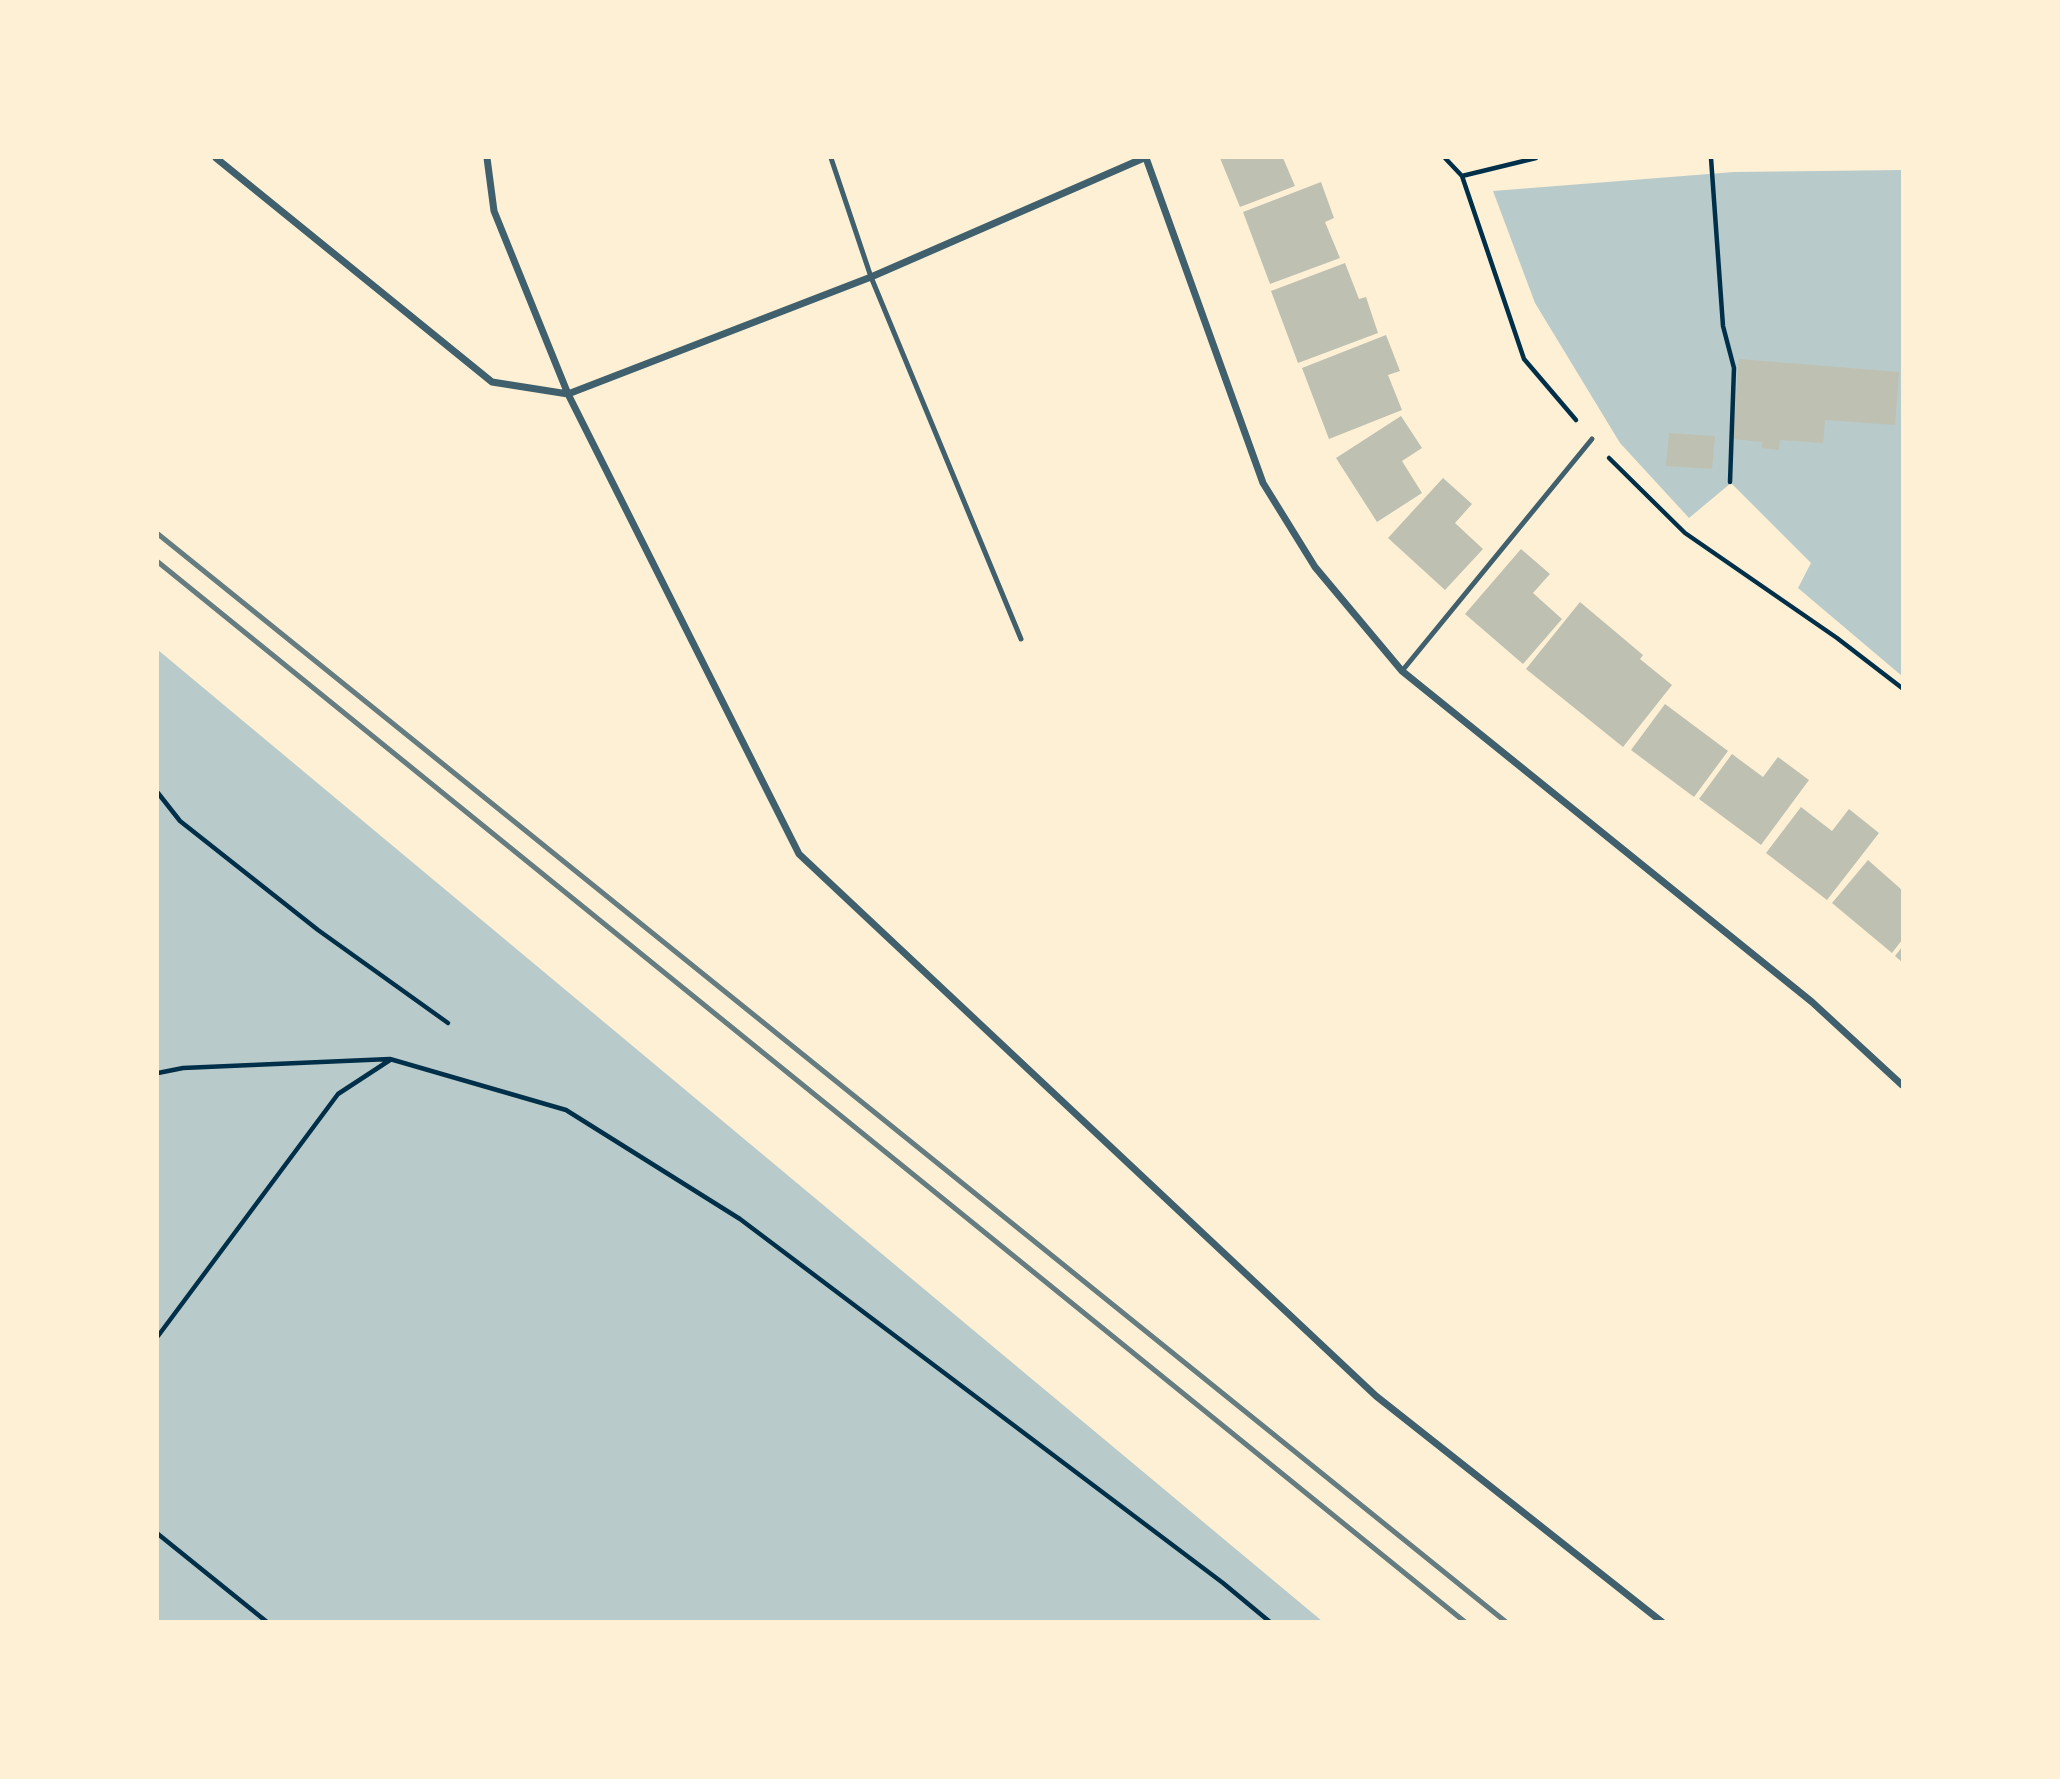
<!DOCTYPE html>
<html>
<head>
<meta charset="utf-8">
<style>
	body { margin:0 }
	#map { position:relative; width:2060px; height:1779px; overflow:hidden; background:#fdf0d5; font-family:"IBM Plex Sans",sans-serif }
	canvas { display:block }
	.frame { position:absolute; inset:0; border:159px solid #fdf0d5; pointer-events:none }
</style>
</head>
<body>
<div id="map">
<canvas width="2060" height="1779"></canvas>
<div class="frame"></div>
</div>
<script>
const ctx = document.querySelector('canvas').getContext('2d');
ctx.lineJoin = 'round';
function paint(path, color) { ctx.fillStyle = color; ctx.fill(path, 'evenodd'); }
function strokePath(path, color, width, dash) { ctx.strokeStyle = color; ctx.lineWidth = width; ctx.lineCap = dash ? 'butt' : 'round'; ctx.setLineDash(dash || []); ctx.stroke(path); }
const green = new Path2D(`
	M1902,170v506l-104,-88 13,-25 -80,-80 -42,35 -69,-75 -85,-140 -42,-112 241,-19z
	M158,650l1164,971 -1164,1z`);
const building = new Path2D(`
	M1220,158h63l12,28 -55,21z
	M1321,182l13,36 -9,4 15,36 -70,26 -27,-72z
	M1345,263l14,36 7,-2 12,36 -80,30 -27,-72z
	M1386,335l14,36 -12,4 14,35 -73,29 -27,-71z
	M1739,359l160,13 -4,53 -70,-5 -2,23 -43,-3 -1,10 -17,-2v-6l-29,-3z
	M1401,416l21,32 -20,13 20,32 -45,29 -41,-64z
	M1669,433l46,3 -3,33 -46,-3z
	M1443,478l29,26 -17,19 28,26 -38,41 -57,-52z
	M1521,549l29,25 -17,19 29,26 -39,45 -58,-50z
	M1580,602l63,53 -3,4 32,26 -49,62 -97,-78z
	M1665,704l63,47 -34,46 -63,-47z
	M1732,754l31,23 15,-20 31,23 -48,65 -62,-46z
	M1801,807l31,24 17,-22 30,24 -52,67 -61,-47z
	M1868,860l34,30v50l-10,13 -60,-50z
	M1902,947v15l-7,-6z`);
const path = new Path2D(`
	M1445,158l17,18 62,183 52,61
	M1711,158l12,168 11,42 -4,114
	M1462,176l74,-18
	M1609,458l76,75 152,105 65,50
	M158,793l22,28 138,109 130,93
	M158,1073l25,-5 207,-9 176,51 174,109 483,364 47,39
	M158,1336l180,-242 52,-34
	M158,1534l109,88`);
const service = new Path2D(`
	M831,158l40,119 150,362
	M1402,671l190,-232`);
const minor = new Path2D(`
	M216,158l276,224 76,12 303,-117 273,-119
	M487,158l7,53 74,183 231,460 577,542 286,226
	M1146,158l117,325 52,84 87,104 410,331 90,83`);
const rail = new Path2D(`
	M158,534l1348,1088
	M158,562l1307,1060`);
paint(green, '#b9caca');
paint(building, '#bec0b2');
strokePath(path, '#003049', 4.5);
strokePath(service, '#3f606c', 5);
strokePath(minor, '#3f606c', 7);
strokePath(rail, '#657d81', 5);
</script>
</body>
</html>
